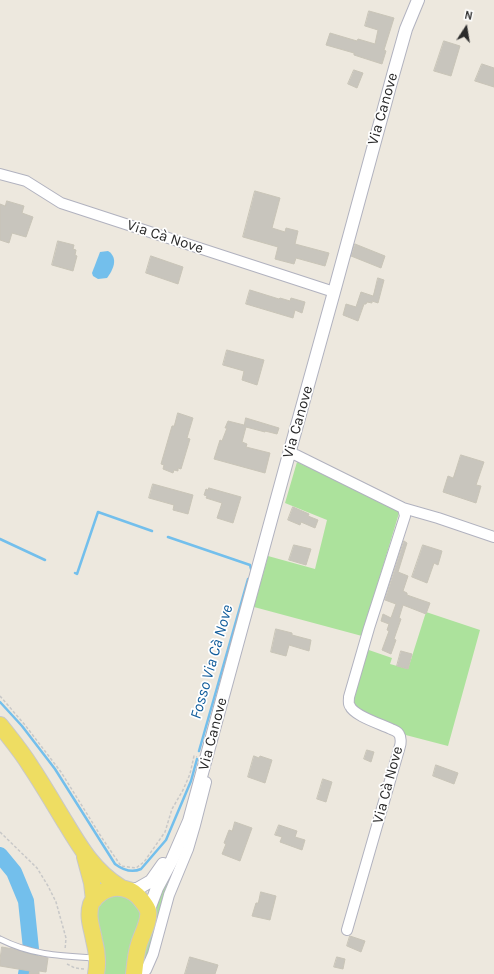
<!DOCTYPE html>
<html>
<head>
<meta charset="utf-8">
<style>
	body { margin:0 }
	#map { position:relative; width:494px; height:974px; overflow:hidden; background:#ede8de; font-family:Karla,sans-serif }
	canvas { display:block }
	.north { position:absolute; left:446px; top:8px; width:40px; height:40px; -webkit-text-stroke:3px #fff; paint-order:stroke; rotate:12deg; font-size:11px; font-weight:700; line-height:16px; text-align:center; color:#2b2b2b }
	.north::after { content:''; display:block; margin:auto; width:14px; height:18px; background:#2b2b2b; clip-path:polygon(50% 0,100% 100%,50% 72%,0 100%) }
</style>
</head>
<body>
<div id="map">
<canvas width="494" height="974"></canvas>
<div class="north">N</div>
</div>
<script>
const ctx = document.querySelector('canvas').getContext('2d');
ctx.lineJoin = 'round';
function paint(path, color) { ctx.fillStyle = color; ctx.fill(path, 'evenodd'); }
function strokePath(path, color, width, dash) { ctx.strokeStyle = color; ctx.lineWidth = width; ctx.lineCap = dash ? 'butt' : 'round'; ctx.setLineDash(dash || []); ctx.stroke(path); }
function write(font, color, halo, rows, align = 'center') {
  ctx.font = font + ' Karla,sans-serif'; ctx.lineWidth = 3.5; ctx.setLineDash([]); ctx.textBaseline = 'middle'; ctx.strokeStyle = halo; ctx.fillStyle = color; for (const [text, x, y, turn = 0] of rows) {
    ctx.save(); ctx.translate(x, y); ctx.rotate((+turn || 0) * Math.PI / 180); ctx.textAlign = isNaN(turn) ? turn : align; if (halo) ctx.strokeText(text, 0, 0); ctx.fillText(text, 0, 0); ctx.restore();
  }
}
const green = new Path2D(`
	M297,462l100,48 2,3 -37,123 -108,-29 14,-51 47,13 12,-49 -42,-17z
	M426,612l54,18 -32,116 -50,-13 -41,-19 -8,-17 14,-49 29,10 -2,6 18,5z
	M186,841c-10,21 -19,41 -25,63 -5,18 -7,36 -14,54h-2l-2,-1 13,-54z
	M111,895l15,1 12,11 3,8 -13,59h-25l-7,-59c2,-10 7,-14 15,-20z`);
const water = new Path2D(`
	M108,251c11,7 5,19 -1,27l-9,1 -5,-3 -1,-3 8,-21z`);
const stream = new Path2D(`
	M168,537l82,28 1,4
	M0,539l45,21
	M75,573l2,1 21,-62 54,19
	M0,702l22,24 33,43 60,95c8,6 17,9 26,5l25,-29 25,-59 6,-22
	M199,751l49,-172`);
const river = new Path2D(`
	M0,855l14,17 12,29 5,48 -5,25`);
const building = new Path2D(`
	M369,11l25,7 -10,32 2,1 -4,13 -28,-9v-2l-28,-8 4,-12 27,8 1,-2 17,5 3,-14 -13,-4z
	M444,41l16,5 -9,30 -17,-5z
	M482,64l12,4v19l-19,-6z
	M354,70l9,3 -6,15 -9,-4z
	M255,191l25,7 -8,30 13,4 1,-4 12,3 -3,13 34,9 -4,13 -29,-8 -2,6 -19,-5 3,-12 -35,-10z
	M7,201l17,5 -2,7 11,4 -7,20 -14,-4 -3,10 -9,-3v-36l5,2z
	M58,241l16,4 -1,4 3,1 -1,5 2,1 -4,15 -21,-6z
	M355,244l30,12 -4,12 -30,-12z
	M151,256l32,11 -5,17 -32,-11z
	M378,278l6,2 -6,23 -6,-2v2l-5,-1 -1,2h-2l-6,17 -15,-6 3,-11 10,3 5,-15 12,4z
	M250,290l29,9 1,-1 10,3 1,-3 14,4 -3,11 -7,-3 -2,8 -47,-14z
	M227,350l37,10 -7,25 -15,-5 2,-9 -21,-6z
	M178,413l15,5 -6,20 3,1 -9,30 -3,-1v3l-4,-1 -1,3 -10,-4 1,-4 -3,-1 11,-38h2z
	M246,418l33,10 -2,6 -12,-3v1l-19,-5 -4,15 5,2 -1,3 24,6 -5,20 -51,-14 6,-19 2,1 5,-13h-2l3,-7 16,4z
	M461,455l23,7 -8,23 5,1 -5,17 -33,-11 5,-16 5,2z
	M153,484l40,11 -5,19 -15,-4 1,-5 -25,-7z
	M209,488l32,9 -8,26 -16,-5 5,-15 -16,-5 1,-2 -3,-1 2,-6 2,1z
	M293,507l16,7 -1,2 10,4 -3,8 -14,-6 -1,3 -12,-5z
	M404,541l3,2 -9,29 10,4 -5,15 4,2v2l23,8 -4,11 -23,-9 -4,13 2,1 -7,20 2,1 -5,14 -9,-4 7,-19 -2,-1 2,-6 -8,-3 2,-7 8,4 5,-14 -11,-4z
	M294,545l17,4 -5,16 -17,-5z
	M423,545l19,6 -4,14 -4,-2 -7,20 -15,-6z
	M276,629l16,4v2l19,5 -2,11 -20,-6 -3,11 -15,-4z
	M401,651l11,3 -4,15 -11,-3z
	M367,750l7,2 -3,10 -7,-3z
	M254,756l5,2 1,-2 12,4 -7,23 -17,-6z
	M436,765l22,8 -4,11 -21,-8z
	M323,779l9,3 -6,20 -9,-3z
	M235,822l17,6 -12,33 -18,-7 4,-10 -2,-1 5,-13 3,1z
	M279,825l18,6 -2,6 10,3 -3,10 -22,-8 2,-5 -7,-2z
	M261,892l15,4 -6,24 -18,-4 4,-13h2z
	M350,936l15,5 -4,11 -14,-6z
	M2,947l11,2 21,6 14,3 -2,14 -7,-1v3h-10l1,-3 -30,-5v-6z
	M190,957l28,8 -3,9h-30z
	M337,957l8,2 -2,10 -9,-2z`);
const path = new Path2D(`
	M0,696l25,29 36,47 41,66 19,28 15,2 8,-6 21,-30 7,-23 11,-19 7,-16 4,-18 3,1
	M0,832l37,36 11,18 8,16 10,36 -1,12
	M67,964l8,4 9,1`);
const service = new Path2D(`
	M0,939c31,16 61,17 95,19`);
const minor = new Path2D(`
	M0,174l26,7 35,22 273,89
	M289,454l7,1 107,53 35,10 56,19
	M347,930l53,-184c1,-3 1,-9 -1,-12 -2,-3 -5,-4 -8,-5 -10,-5 -37,-13 -41,-23 -2,-2 -1,-6 -1,-9l20,-69 36,-112 -2,-8
	M134,971l9,1 3,-2 7,-16 16,-59 19,-46 7,-24 11,-43`);
const tertiary = new Path2D(`
	M127,889h10l14,-8 12,-17
	M148,912l9,-24 15,-28 17,-39 100,-367 45,-162 59,-217 13,-46 12,-29`);
const primary = new Path2D(`
	M0,725c11,14 22,27 31,42 12,18 23,37 34,55 15,25 29,49 55,65
	M85,857l7,26 2,17
	M96,974c2,-11 1,-23 -2,-34 -2,-12 -7,-23 -3,-36 2,-5 6,-8 10,-11 14,-9 31,-6 41,8 2,3 5,6 6,10 2,10 -6,23 -9,33 -3,9 -4,20 -5,30`);
const streetNames = [
	["Via Canove",383,109,-74],
	["Via Cà Nove",165,237,18],
	["Via Canove",298,422,-74],
	["Via Canove",213,734,-75],
	["Via Cà Nove",388,785,-75]
];
const waterNames = [
	["Fosso Via Cà Nove",212,662,-74]
];
paint(green, '#ace29c');
paint(water, '#73bfec');
strokePath(stream, '#73bfec', 2.5);
strokePath(river, '#73bfec', 16);
paint(building, '#c8c5bd');
strokePath(building, '#c8c4b7', 1);
strokePath(service, '#b1b2bf', 7);
strokePath(minor, '#b1b2bf', 12);
strokePath(tertiary, '#b1b2bf', 14);
strokePath(primary, '#c8c8c8', 18);
strokePath(path, '#c8c8c8', 1.5, [3, 2]);
strokePath(service, '#fff', 5);
strokePath(minor, '#fff', 10);
strokePath(tertiary, '#fff', 12);
strokePath(primary, '#eedd62', 16);
write('15px', '#2b2b2b', '#fff', streetNames);
write('italic 16px', '#105c9b', '#fff', waterNames);
</script>
</body>
</html>
